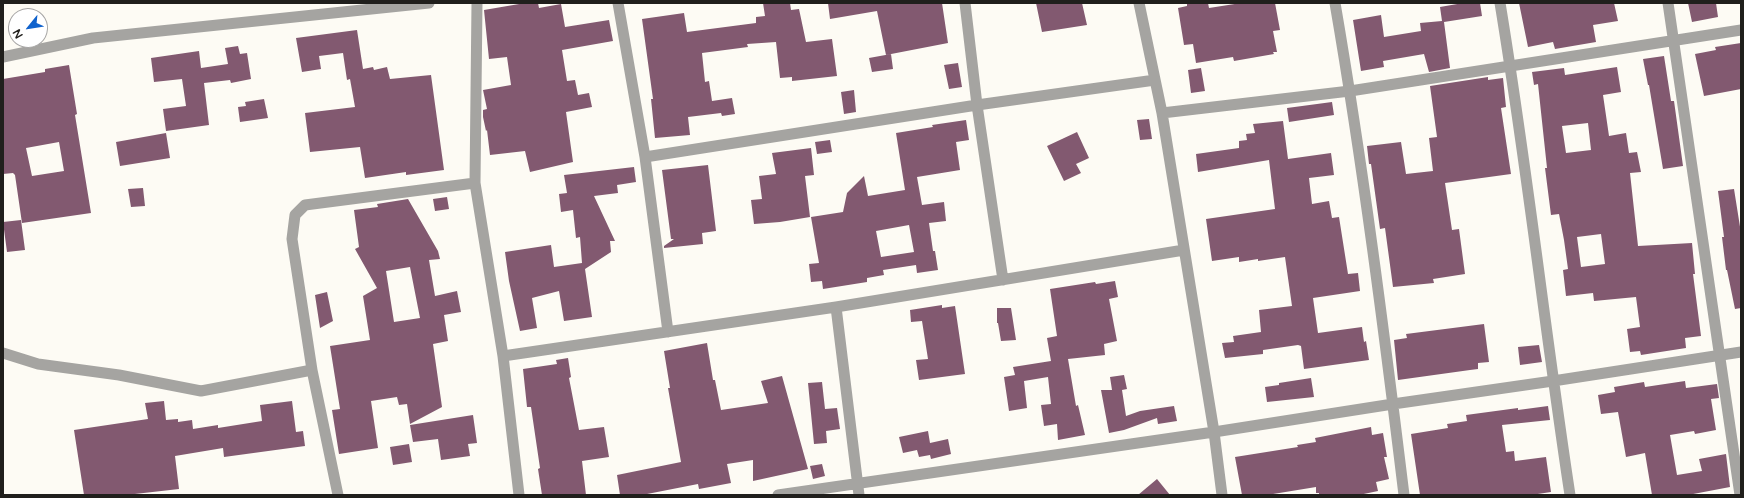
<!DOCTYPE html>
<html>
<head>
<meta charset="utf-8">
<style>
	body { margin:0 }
	#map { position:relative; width:1744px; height:498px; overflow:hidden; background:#fdfbf4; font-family:"Varela Round",sans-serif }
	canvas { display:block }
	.frame { position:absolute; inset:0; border:4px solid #201f1c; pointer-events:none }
	.north { position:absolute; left:8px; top:8px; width:40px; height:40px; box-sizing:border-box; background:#fff; border:1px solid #a6a5a4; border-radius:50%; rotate:240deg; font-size:11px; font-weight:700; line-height:16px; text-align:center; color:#201f1c }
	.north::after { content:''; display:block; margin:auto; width:14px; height:18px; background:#1163cd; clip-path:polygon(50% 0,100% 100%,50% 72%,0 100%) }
</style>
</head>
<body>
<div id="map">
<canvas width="1744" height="498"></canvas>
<div class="frame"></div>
<div class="north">N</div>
</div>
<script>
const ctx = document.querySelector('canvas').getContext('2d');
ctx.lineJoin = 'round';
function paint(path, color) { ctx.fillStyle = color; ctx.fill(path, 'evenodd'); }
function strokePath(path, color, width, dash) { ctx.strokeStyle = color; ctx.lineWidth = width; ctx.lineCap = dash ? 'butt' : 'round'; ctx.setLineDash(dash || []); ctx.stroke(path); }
const building = new Path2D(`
	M525,3h13l1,5 22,-4 4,23 44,-7 4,21 -51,9 5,31 8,-1 3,15 11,-2 3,14 -26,5 7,50 -43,10 -5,-21 -35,4 -3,-25 -1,1 -3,-14v-7l4,-1 -4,-19 28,-5 -4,-28 -18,2 -5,-49z
	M763,3h27l1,7 8,-1 7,33 26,-3 5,37 -45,5v-4l-12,1 -4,-36 -29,2 1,3 -46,6 3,29 4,-1 3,20 20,-3 3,16 -13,2 -1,-3 -33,4 2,18 -35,3 -4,-39h2l-11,-80 42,-6 3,19 69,-9v-6l9,-1z
	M828,3h114l6,40 -62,12 -9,-44 -47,8z
	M1036,3h46l5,22 -45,7z
	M1187,3h21l1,5 32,-5h34l5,27 -7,1 4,21h-4l1,2 -40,7 -1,-4 -37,6 -3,-19 -9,1 -6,-37 9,-2z
	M1463,3h17l2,13 -38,6 6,46 -21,4 -5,-18 -41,7 1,6 -23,4 -8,-51 28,-5 3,22 37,-6 -1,-8 22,-2 -2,-14z
	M1519,3h95l4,18 -25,4 3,17 -41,7 -2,-7 -25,5z
	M1688,3h28l2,14 -26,5z
	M357,30l6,39 10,-2 1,3 13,-3 3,12 41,-4 13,95 -38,5v-3l-41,6 -5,-31 -50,5 -5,-39 50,-6 -5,-28 -3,1 -4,-27 -24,3 2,13 -19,3 -6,-34z
	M1741,43v46l-37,7 -9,-42 21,-4 -1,-3z
	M238,46l2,8 7,-1 4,26 -20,4 -1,-3 -26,3 5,42 -43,6 -3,-22 23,-3 -4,-27 -28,3 -3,-24 48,-7 2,17 27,-4 -3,-16z
	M891,54l2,15 -21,3 -3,-14z
	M1664,56l7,45h3l9,65 -20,3 -14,-84h-1l-5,-26z
	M958,63l4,24 -13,2 -5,-24z
	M69,65l8,49 -2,1 16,98 -69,10 -7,-48 -2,-2 -10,1v-95l42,-7v-3zM59,142l5,29 -32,5 -6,-28z
	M1617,67l4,25 -18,3 6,41 17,-3 3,20 8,-1 4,20 -11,1 8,73 54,-3 3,31h-2l8,62 -16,2 1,10 -45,7 -1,-4 -10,1 -3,-23 13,-2 -4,-30 -42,4 -1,-8 -27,3 -3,-26 5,-1 -4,-29 -5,-26 -8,1 -6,-47h2l-9,-84 -4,1 -2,-13 32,-4 1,7zM1588,123l3,27 -25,3 -4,-27zM1601,234l4,30 -24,3 -4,-30z
	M1201,68l4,23 -14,2 -3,-23z
	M1488,77v3l15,-2 3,29 -5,1 10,66 -66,9 7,47 7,-1 6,45 -32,5 1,4 -41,4 -8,-59 -5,1 -9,-65h-2l-2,-18 34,-4 5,32 27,-3 -4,-33 8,-1 -7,-51z
	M854,90l2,22 -12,2 -3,-22z
	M264,99l4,19 -28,4 -2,-15 8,-1 -1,-4z
	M1332,102l2,13 -45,7 -2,-14z
	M1149,119l3,20 -12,1 -3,-20z
	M966,120l3,20 -13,2 4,28 -43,7 5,28 22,-3 2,19 -17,2 4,28h2l3,19 -21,3 -1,-8 -33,5 1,5 -17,3v4l-44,7 -1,-8 -11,1 -2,-18 10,-1 -8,-46 32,-5 4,-19 17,-17 4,20 37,-6 -9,-57 37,-6 -1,-2zM909,225l5,27 -33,5 -5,-26z
	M1283,121l5,38 43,-6 3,22 -25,3 3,26 17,-3 3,17 7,-1 9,57 10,-1 2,18 -47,7 5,35 44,-6 2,15 2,-1 3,19 -65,9 -3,-23 -3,-1 -35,5v4l-38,4 -3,-15 12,-1 -1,-6 28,-4 -2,-22 33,-4 -7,-49 -27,4v-2l-19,3v-5l-27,4 -6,-42 69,-10 -6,-49 -71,12 -2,-18 43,-6v-7l8,-1 -1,-6 9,-1 -2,-9z
	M1077,132l12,26 -13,6 5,9 -17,8 -17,-35z
	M166,133l4,25 -50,8 -4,-24z
	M830,140l2,12 -15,2 -2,-12z
	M811,148l3,27 -9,1 5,41 -30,5 -26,2 -3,-24 11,-1 -3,-23 17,-2 -4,-21z
	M708,165l8,66 -14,2 1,11 -39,4v-2l10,-7h-3l-9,-69z
	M634,167l2,15 -19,3 1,8 -24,3 21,45h-5l1,11 -26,17 7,48 -28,4 -5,-30 -27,7 5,30 -17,3 -11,-50 -4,-29 46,-7 3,22 28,-4 -2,-26 -4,1 -3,-28 -12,2 -2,-18 8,-1 -3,-18z
	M143,188l2,18 -14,1 -3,-18z
	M1734,189l7,44v75l-6,1 -8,-39h-1l-4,-33h2l-6,-46z
	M447,197l2,12 -14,2 -2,-12z
	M408,199l30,52 2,8 -11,1 6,36 22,-5 4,21 -17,3 4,26 -15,3 9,63 -32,17 -3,-20 -8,1 -2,-8 -26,4 7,47 -39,6 -7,-44 8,-1 -10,-63 40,-6 -7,-44 14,-8 -22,-39 4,-2 -5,-37 24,-3 -1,-3zM410,267l10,51 -26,4 -8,-51z
	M21,220l4,30 -18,2 -4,-30z
	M1115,281l3,16 -9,2 8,42 -13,3 1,11 -37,4 8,47 2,-1 7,30 -27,5 -1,-16 -13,2 -3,-21 10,-1 -3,-27 -24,4 3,27 -18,3 -5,-34 11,-2 -2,-8 38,-6 -4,-23 10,-2 -7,-47 45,-7 1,2z
	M327,292l6,29 -13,7 -5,-33z
	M942,305v3l13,-2 10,68 -46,6 -3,-20 12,-1 -6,-38 -11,1 -1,-12z
	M997,308h14l5,32 -15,1 -3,-18h-1z
	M1484,324l5,38 -11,1v6l-8,1 -72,10 -4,-40 13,-2 -1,-4z
	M707,343l6,37h2l6,30 47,-7 -7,-22 21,-5 26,93 -55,12v-21l-26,4 4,19 -32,6 -1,-5 -56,11h-22l-3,-20 64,-13 -13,-74h2l-6,-37z
	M1539,345l3,17 -22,3 -2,-18z
	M568,358l3,19 -2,1 10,52 25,-3 5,30 -27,4 4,34h-44l-4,-26 2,-1 -9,-61h-4l-4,-38 34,-5 -1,-4z
	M1124,375l3,14 -5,1 4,26 14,-5 34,-5 3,15 -19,3 -1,-6 -33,12 -15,3 -8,-43h11l-2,-13z
	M1311,378l3,19 -47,5 -2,-15 14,-2v-2z
	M1685,381l1,7 31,-4 2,14 -8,1 5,31 -21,4 -1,-3 -24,4 7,40 25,-4 -3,-12 27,-5 4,33 -42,8h-36l-7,-42 -19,4 -8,-45 -17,2 -3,-19 17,-3 -1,-5 30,-5 1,5z
	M822,382l3,27 12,-1 3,21 -14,2 1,12 -13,1 -6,-61z
	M164,401l2,19 12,-1v3l14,-2 1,9 25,-4v3l44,-7 -2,-16 32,-4 4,31 7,-1 2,15 -81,11 -1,-9 -48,8 4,33 -53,6h-42l-10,-65 74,-11 -3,-16z
	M1548,406l2,14 -48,5 4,27 8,-1 1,10 31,-4 5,35 -20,3h-111l-9,-61 37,-6 -1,-4 20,-3 -1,-6 52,-7v2z
	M473,415l4,28 -9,1 2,12 -29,4 -3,-21 -25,3 -3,-17z
	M1371,427l1,8 11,-2 4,24h-3l5,22 -13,3 2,9 -19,4h-40v-2h-3v-6l-49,8h-25l-7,-38 63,-10 -1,-2 19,-3 -1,-4z
	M928,431l2,12 18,-4 3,15 -20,5 -1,-4 -11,2 -2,-7 -14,3 -4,-16z
	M409,444l3,18 -19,3 -3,-18z
	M822,464l3,12 -12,3 -3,-13z
	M1157,479l13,16h-32z`);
const minor = new Path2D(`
	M477,3l-2,180 28,173 16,139
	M618,3l27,154 23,175
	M965,3l12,102 26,175
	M1139,3l23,110 52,319 8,63
	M1335,3c28,163 49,328 69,492
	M1500,3c27,163 45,328 70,492
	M1668,3l72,492
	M3,57l90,-19 336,-35
	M1162,113l188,-22 391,-61
	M645,157l332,-52 178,-25
	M836,307l23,188
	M3,353l35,11 81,11 82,16 111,-21
	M503,356l333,-49 348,-57
	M338,495l-26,-125 -20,-131 3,-24 10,-10 170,-22
	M778,495l436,-63 179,-28 160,-23 188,-29`);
paint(building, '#825970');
strokePath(minor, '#a5a4a1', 11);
</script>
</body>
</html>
